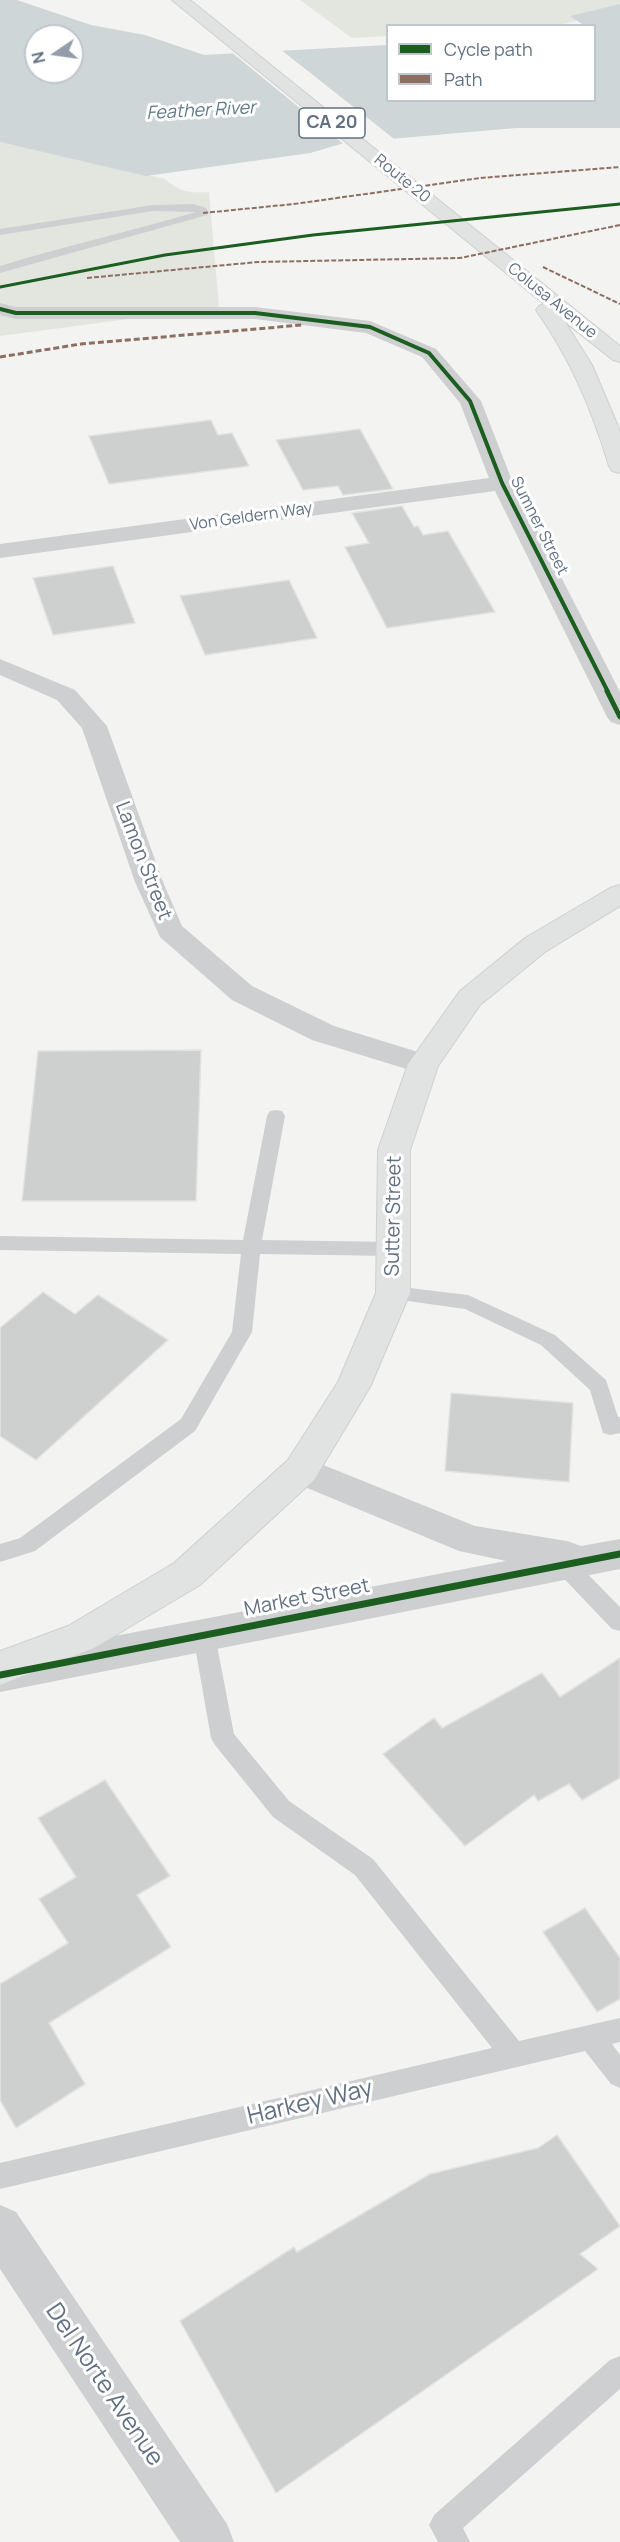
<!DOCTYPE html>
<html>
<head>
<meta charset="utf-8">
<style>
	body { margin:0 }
	#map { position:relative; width:620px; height:2542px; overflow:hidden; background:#f3f3f1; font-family:Manrope,sans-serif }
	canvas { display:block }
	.legend { position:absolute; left:386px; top:24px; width:210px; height:78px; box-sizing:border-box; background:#fff; border:2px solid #c0c6cd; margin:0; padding:8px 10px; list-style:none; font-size:18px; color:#617183 }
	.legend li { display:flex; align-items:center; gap:12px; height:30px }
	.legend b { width:30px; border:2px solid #c0c6cd }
	.north { position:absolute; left:24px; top:24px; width:60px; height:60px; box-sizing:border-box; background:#fff; border:2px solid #c0c6cd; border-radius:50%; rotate:257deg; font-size:16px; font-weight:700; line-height:24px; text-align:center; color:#617183 }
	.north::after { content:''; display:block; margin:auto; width:21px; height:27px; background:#949eaa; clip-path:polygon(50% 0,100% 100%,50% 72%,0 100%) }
</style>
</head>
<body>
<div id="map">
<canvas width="620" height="2542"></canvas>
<ul class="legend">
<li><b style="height:8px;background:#1b5e20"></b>Cycle path</li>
<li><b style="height:8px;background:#8d6e63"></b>Path</li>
</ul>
<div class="north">N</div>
</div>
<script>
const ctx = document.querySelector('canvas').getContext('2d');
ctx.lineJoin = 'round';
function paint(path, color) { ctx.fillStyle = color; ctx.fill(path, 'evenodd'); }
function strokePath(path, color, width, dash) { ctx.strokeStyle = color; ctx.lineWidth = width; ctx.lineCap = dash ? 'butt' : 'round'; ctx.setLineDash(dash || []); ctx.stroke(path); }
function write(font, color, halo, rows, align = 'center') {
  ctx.font = font + ' Manrope,sans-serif'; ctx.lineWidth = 6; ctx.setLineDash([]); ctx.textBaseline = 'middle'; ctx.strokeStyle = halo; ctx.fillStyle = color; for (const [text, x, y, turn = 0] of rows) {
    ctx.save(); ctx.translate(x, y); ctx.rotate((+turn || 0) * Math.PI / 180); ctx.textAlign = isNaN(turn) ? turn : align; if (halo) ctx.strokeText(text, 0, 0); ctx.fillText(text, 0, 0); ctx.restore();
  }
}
const green = new Path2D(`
	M300,0h320v11l-61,14 -171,1 -1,10 -35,2z
	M0,142l165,37c13,13 27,14 44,13l10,115 -219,29z`);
const water = new Path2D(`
	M0,0h17l74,25 54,10 59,20 183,-10 1,55h206v-74l-17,-1 5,-1 -12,-8 50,-12v124h-104l-172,15 -34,10 -164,23 -146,-34zM36,36h36v36h-36z`);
const pier = new Path2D(`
	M280,49l118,93 -52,4 -116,-95z`);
const building = new Path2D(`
	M211,420l7,15 14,-2 17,33 -140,18 -20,-48z
	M360,429l33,60 -50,6 -5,-9 -35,4 -27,-50z
	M402,506l12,21 4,-1 5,9 25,-4 47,81 -108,16 -42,-81 24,-4 -17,-30z
	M113,566l22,57 -82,12 -20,-57z
	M289,580l28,58 -112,17 -25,-59z
	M201,1050l-5,151h-174l16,-150z
	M43,1292l32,22 23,-19 70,45 -132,120 -36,-24v-108z
	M451,1393l122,10 -4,79 -124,-11z
	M620,1658v120l-38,22 -13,-16 -31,17 -4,-6 -69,51 -82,-92 51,-36 8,10 100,-55 18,24z
	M105,1780l65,96 -33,19 34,52 -122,76 36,61 -69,44 -16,-28v-116l68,-41 -29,-44 37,-22 -38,-59z
	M585,1908l35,50v41l-23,13 -54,-80z
	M557,2135l63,91 -40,28 18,15 -322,224 -96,-172 114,-74 3,5 133,-78 108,-26z`);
const service = new Path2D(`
	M194,204l12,4 3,5 -2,2 -207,58v-7c65,-20 131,-35 196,-54l-43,-1 -153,24v-6l153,-24z
	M276,1110l6,1 3,5 -23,124 132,2 7,2 3,5 -3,5 -7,2 -134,-2 -8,78 -57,99 -160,120 -35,11v-18l20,-6 161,-119 51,-87 9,-78 -241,-4v-14l243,4 24,-124 3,-5z
	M393,1286l75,9 87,40 51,45 12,37h2v16l-10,2 -7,-2 -13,-43 -49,-45 -76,-36 -79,-11 -3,-5 3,-5z
	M559,1550l8,3 53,54v24l-8,-2 -61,-64 -3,-6 3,-6z
	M204,1625l8,3 3,7 19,99 55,67 84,58 146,182 101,-23v24l-8,2 8,11v33l-9,-4 -26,-33 -585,138v-26l492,-115 -137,-173 -82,-58 -58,-72 -4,-7 -18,-103 3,-7z
	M620,2356v33l-157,139 7,14h-32l-9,-17 5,-10 176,-155z`);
const minor = new Path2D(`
	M0,303l16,4h239l115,14 66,28 45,52 32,82 107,209v33l-9,-3 -4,-5 -112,-226 -495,67v-14l489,-66 -29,-75 -38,-46 -56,-24 -111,-14h-239l-16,-4z
	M0,659l75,31 32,36 56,156 19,44 70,60 82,40 100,31 4,7 -4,7 -11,3 -111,-34 -80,-40 -72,-63 -25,-55 -53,-154 -25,-28 -57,-25z
	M301,1456l174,70 92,15 14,5 39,-7v30l-620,123v-34l506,-97 -47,-10 -171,-71 -5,-10 5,-10z
	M0,2205l16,7 211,312 7,18h-54l-180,-273z`);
const secondary = new Path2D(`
	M620,885v21l-75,46 -65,53 -42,61 -28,84v143l-40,94 -56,93 -114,105 -106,63 -94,37v-34l68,-25 106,-63 114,-103 50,-78 38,-89 2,-143 30,-86 52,-73 65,-53 85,-50z`);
const trunk = new Path2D(`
	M172,0h18l430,346v16l-7,-2 -48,-38 27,43 25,59 3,8v41l-8,-2 -3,-5c-18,-59 -38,-106 -73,-156l3,-4 5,-2z`);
const quietFar1 = new Path2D(`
	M203,213l91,-9 186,-26 140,-11
	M543,267l77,37
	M87,278l171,-16 202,-4 160,-33`);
const quiet = new Path2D(`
	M0,357l81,-13 221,-19`);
const cyclewayFar3 = new Path2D(`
	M0,287l165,-32 148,-20 307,-31`);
const cyclewayFar2 = new Path2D(`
	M0,309l16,4h239l115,14 59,26 41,48 32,82 106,209`);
const cyclewayFar1 = new Path2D(`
	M607,691l13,26`);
const cycleway = new Path2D(`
	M0,1675l620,-121`);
const farStreetnames = [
	["Route 20",402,179,39],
	["Colusa Avenue",552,301,39],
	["Von Geldern Way",251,517,-8],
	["Sumner Street",539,526,63]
];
const farWaternames = [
	["Feather River",201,111,-3]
];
const shields = [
	[332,123,66]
];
const shieldNames = [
	["CA 20",332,123]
];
const streetNames = [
	["Lamon Street",143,861,69],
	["Sutter Street",394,1216,-89],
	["Market Street",307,1598,-11]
];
const nearStreetnames = [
	["Harkey Way",310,2103,-13],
	["Del Norte Avenue",104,2385,56]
];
paint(green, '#e2e6df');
paint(water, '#cfd6d8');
paint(pier, '#f3f3f1');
paint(building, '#ced0d0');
strokePath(building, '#e2e2e1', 1.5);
strokePath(secondary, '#ced0d1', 2);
strokePath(trunk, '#cfd0d0', 2);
paint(service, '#cecfd0');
paint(minor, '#cecfd0');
paint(secondary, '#e1e2e2');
paint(trunk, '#e1e2e2');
strokePath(quietFar1, '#8d6e63', 2, [5, 2]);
strokePath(quiet, '#8d6e63', 3, [6, 3]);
strokePath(cyclewayFar3, '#1b5e20', 3);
strokePath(cyclewayFar2, '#1b5e20', 4);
strokePath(cyclewayFar1, '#1b5e20', 5);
strokePath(cycleway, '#1b5e20', 7);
write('16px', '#617183', '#fff', farStreetnames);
write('italic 18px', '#617a88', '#fff', farWaternames);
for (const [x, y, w] of shields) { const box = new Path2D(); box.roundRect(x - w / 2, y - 15, w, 30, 4.5); ctx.fillStyle = '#fff'; ctx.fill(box); strokePath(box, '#617183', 1.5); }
write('bold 18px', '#617183', null, shieldNames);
write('20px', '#617183', '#fff', streetNames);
write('24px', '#617183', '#fff', nearStreetnames);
</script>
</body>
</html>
